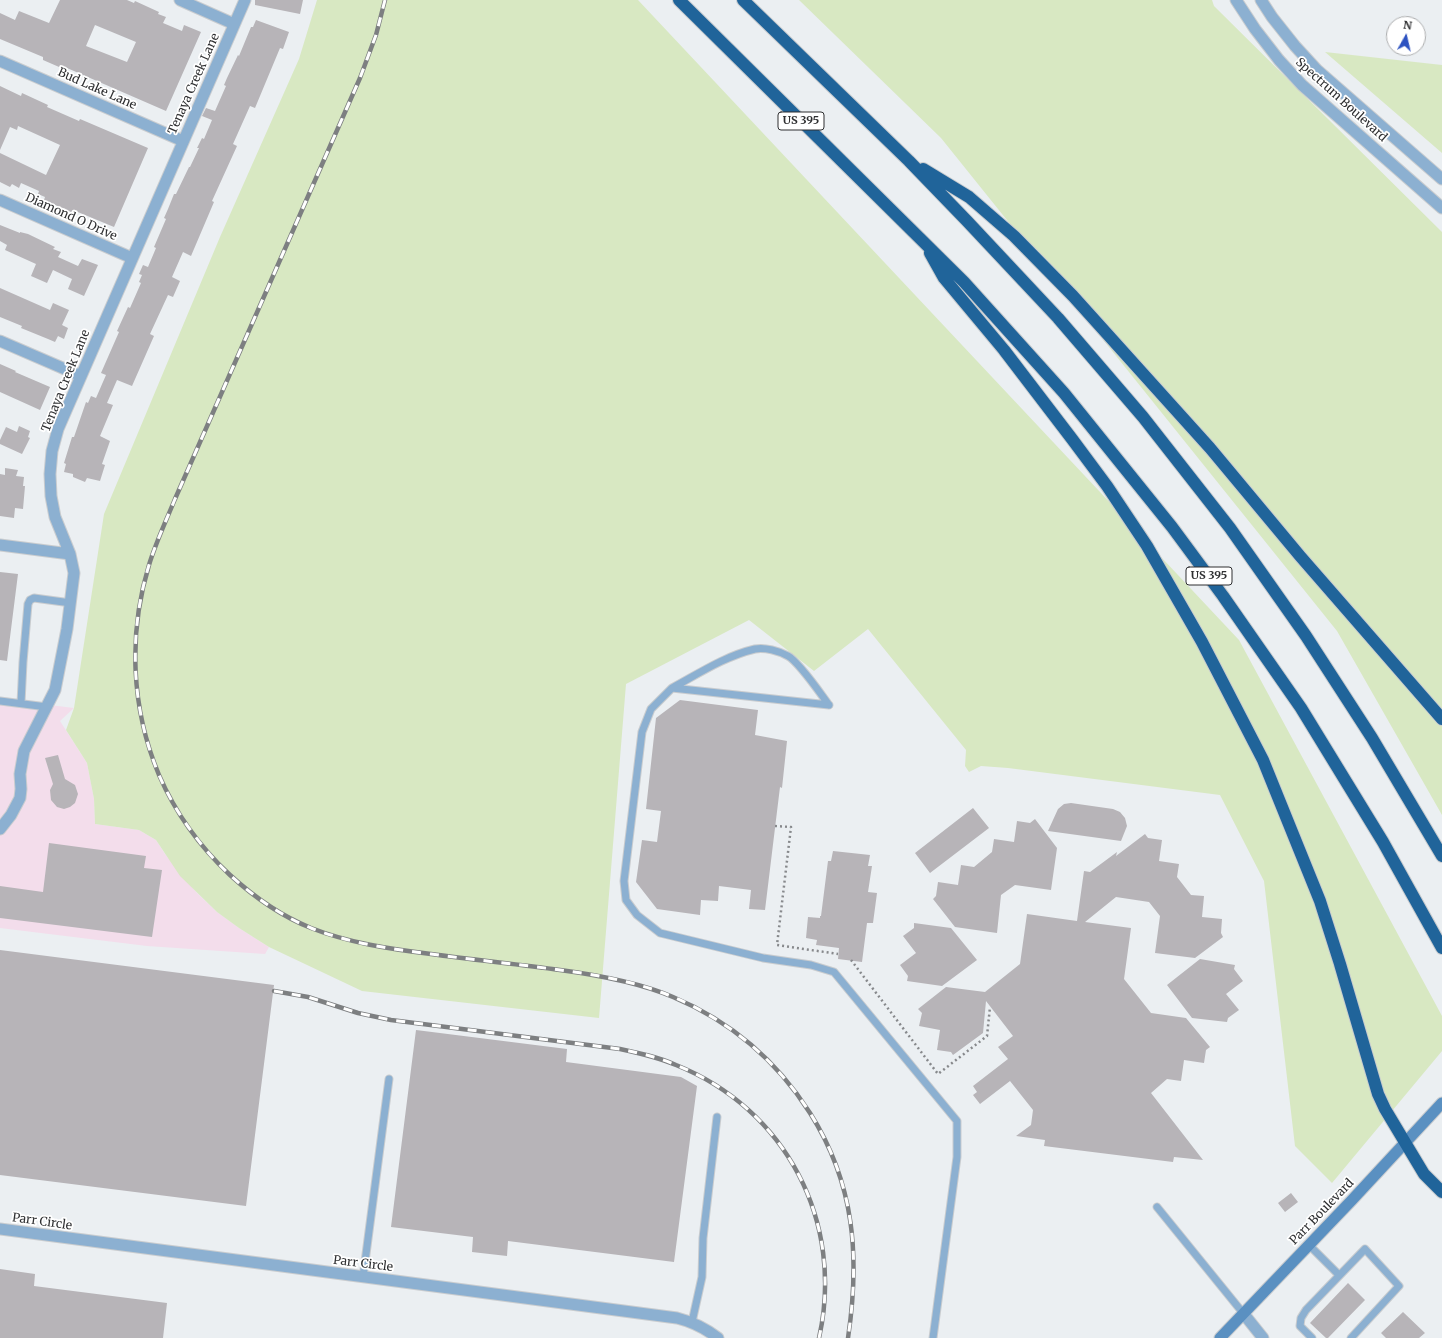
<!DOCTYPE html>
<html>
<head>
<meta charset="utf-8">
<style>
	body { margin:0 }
	#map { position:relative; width:1442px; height:1338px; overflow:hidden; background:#ebeff2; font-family:Merriweather,serif }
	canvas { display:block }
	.north { position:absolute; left:1386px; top:16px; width:40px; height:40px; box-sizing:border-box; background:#fff; border:1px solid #abacad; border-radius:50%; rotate:8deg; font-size:11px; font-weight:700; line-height:16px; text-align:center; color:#2e2f31 }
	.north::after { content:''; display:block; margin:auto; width:14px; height:18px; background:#2d52c1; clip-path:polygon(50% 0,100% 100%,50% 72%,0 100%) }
</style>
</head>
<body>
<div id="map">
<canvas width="1442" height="1338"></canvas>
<div class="north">N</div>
</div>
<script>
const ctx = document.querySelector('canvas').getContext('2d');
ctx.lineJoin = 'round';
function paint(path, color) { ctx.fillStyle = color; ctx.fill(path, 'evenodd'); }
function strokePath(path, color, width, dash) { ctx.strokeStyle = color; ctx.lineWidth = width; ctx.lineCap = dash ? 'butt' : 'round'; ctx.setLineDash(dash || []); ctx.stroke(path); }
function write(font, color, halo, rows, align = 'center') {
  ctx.font = font + ' Merriweather,serif'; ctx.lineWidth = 3.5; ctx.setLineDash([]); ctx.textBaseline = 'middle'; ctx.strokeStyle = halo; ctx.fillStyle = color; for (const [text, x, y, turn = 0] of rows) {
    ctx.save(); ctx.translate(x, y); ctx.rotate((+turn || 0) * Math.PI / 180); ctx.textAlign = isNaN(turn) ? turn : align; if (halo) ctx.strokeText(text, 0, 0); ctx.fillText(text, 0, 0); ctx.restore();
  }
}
const industrial = new Path2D(`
	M0,699l74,9 -14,13 27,42 7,36 1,25 44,6 17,10 9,14 32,39 20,19 22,16 30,19 -4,7 -118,-8 -147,-18z`);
const green = new Path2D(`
	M317,0h321l601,640 203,376v35l-110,132 -37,-37 -31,-265 -44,-86 -212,-27 -27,-2 -12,6 -4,-6 1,-16 -98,-121 -54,42 -65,-51 -123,64 -27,334 -237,-27 -93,-44 -30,-19 -22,-16 -37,-36 -24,-36 -17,-10 -44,-6 -1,-25 -7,-36 -21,-33 8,-22 30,-194 116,-277 79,-178z
	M799,0h413l2,6 228,226v583l-105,-184 -396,-493z
	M1325,52l117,13v88z`);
const building = new Path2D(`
	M60,0h67l7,3 1,-2 24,11 -1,2 8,3 -3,6 19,8 2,-6 17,7 -35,79 -99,-43 -1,2 -23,-10v-3l-43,-18v-26l15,7 4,-9 30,12zM95,25l41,17 -9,20 -41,-16z
	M255,0h48l-3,14 -45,-9z
	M256,20l33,12 -6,17 -3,-1 -25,60 -5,-2 -17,38 4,2 -25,55 2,1 -23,54 -8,-4 -11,25 8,4 -7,16 -5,-2 -18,39 4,2 -22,50 -15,-6 -10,23 6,2 -13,31 10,5 -8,23 3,1 -5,16 -13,-3 -2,4 -12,-5v-3l-9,-2 2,-8 -2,-1 8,-26h2l12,-35 2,1 3,-7 5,2 10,-23 -5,-2 18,-41 -2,-1 11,-24 2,1 11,-25 -2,-1 3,-7 -3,-1 4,-9 5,2 8,-19 -2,-1 12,-28 -2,-1 4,-9 6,-15h2l13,-27h1l9,-19h-2l5,-10 2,1 8,-19 -10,-4 4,-8 9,3 11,-25 -2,-1 3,-7 11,-23 1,1 12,-29h2z
	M0,86l21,10 1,-3 26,12 -1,2 32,14 1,-2 68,29 -34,79 -41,-17 -2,2 -27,-12 1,-3 -7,-3 1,-3 -18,-8 -2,5 -7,-4 -2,3 -10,-5v-29l46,22 14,-30 -42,-19 -1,4 -7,-3 -10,23z
	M0,225l20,8v-1l8,2 27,13 -2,2 8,3 -3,5 20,9 4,-7 16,6 -14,31 -16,-7 4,-10 -19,-9 -6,13 -16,-7 5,-12 -31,-14 2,-5 -7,-4z
	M0,288l50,22 3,-7 16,7 -7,15 6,3 -4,11 -6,-3 -3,6 -7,-3 -27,-11 1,-2 -22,-9z
	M0,364l16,7 -1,1 35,15 -10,23 -40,-18z
	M19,426l11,5 -2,6 2,1 -8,16 -22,-10v-4l6,-13 11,5z
	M5,468l13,2 -2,6 8,1 -1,9h2l-2,23 -8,-1 -1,10 -14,-2v-42l5,1z
	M0,572l18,2 -11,87 -7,-1z
	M680,700l78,10 -3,25 32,6 -5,47 -2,-1 -15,123 -16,-1 2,-19 -32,-4 -1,15 -17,-1 -1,15 -43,-6 -21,-27 6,-42 15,2 4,-31 -15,-2 10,-91z
	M58,755l7,24 10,6 3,9 -3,9 -5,4 -6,2 -7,-2 -6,-7 -1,-10 3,-6 -8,-26z
	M1071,803l42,6 7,3 5,6 2,8 -6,15 -73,-10 10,-22 6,-5z
	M973,808l16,20 -59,45 -15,-20z
	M1035,819l22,29 -6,42 -36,-5 -14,10 -4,38 -42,-6 -22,-28 3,-3 2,-14 20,3 3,-20 13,2 18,-15 2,-13 20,3 3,-21 13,2z
	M1145,834l3,4 14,2 -3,21 20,3 -2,13 14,18 13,1 -2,21 20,2 -1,14 2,4 -28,21 -40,-5 5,-37 -11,-14 -33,-5 -31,25 46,6 -7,51 27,34 35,5 24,29 -4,3 -2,13 -20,-3 -3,21 -14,-2 -16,14 52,67 -29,-3 -1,5 -129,-16 1,-6 -29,-4 15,-11 2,-15 -23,-29 -30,23 -7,-9 4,-3 -4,-6 35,-27 -10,-12 15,-11 -27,-35 -3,32 -30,22 -2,-3 -14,-2 3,-20 -21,-4 3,-13 -4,-4 28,-22 39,5 35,-28 7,-50 50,7 7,-50 6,1 27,-20 -1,4z
	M49,843l97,13 -2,12 18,2 -10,67 -152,-19v-32l43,6z
	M833,851l37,4 -2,11h4l-4,26 9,1 -4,30h-6l-5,39 -24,-3 1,-11 -23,-3 1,-5 -11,-2 2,-21 12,1v-2h1l7,-55h3z
	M914,923l37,5 26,32 -35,26 -35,-5 1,-5 -8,-11 16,-12 -13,-17 11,-8z
	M0,950l274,35 -28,221 -246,-31z
	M1200,959l35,6 -1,4 9,12 -17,13 13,16 -11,8 -1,4 -35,-4 -25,-33z
	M416,1030l151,19 -1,13 115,15 16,9 -23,176 -166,-21 -1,15 -35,-4 1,-15 -82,-10z
	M1291,1193l7,9 -13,10 -7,-9z
	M0,1269l35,5 -1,12 133,17 -4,35h-163z
	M1348,1283l17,17 -37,38h-2l-16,-15z
	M1403,1312l22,21 -6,5h-33l-5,-5z`);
const path = new Path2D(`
	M775,826l16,1 -14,118 61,9
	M851,960l87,114 49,-38 3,-29`);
const service = new Path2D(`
	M672,688c26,-14 53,-32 83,-39 10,-2 24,2 33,7 11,6 32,37 41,49
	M0,701l47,6
	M21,703l2,-41 5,-58 2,-4 4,-2 37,5
	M829,705l-157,-17 -21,21 -9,23 -18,149 2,19 11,15 23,18 103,25 48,7 23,7 123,149v36l-24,181
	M1157,1207l86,106
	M1309,1245l30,30
	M363,1277l26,-198
	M692,1322l10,-45 1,-39 14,-121
	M1312,1338l-12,-12 1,-8 5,-8 59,-61 34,37 -48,52`);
const minor = new Path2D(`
	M180,0l54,24
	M1236,0l19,29 24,31 23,25 140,123
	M1261,0l11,17 23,29 22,24 125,109
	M0,61l183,80
	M0,200l132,58
	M0,341l81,35
	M0,545l70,9
	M0,829l11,-14 9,-17 1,-9 -1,-15 4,-23 31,-61 12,-61 7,-56 -4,-19 -15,-37 -4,-21 -1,-22 2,-23 6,-22 187,-429
	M0,1229l677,89c16,4 28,10 41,20
	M1243,1313l20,25`);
const secondary = new Path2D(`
	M1220,1338l132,-138 90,-97`);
const motorway = new Path2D(`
	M679,0l285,282 100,111 108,134 51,69 78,112 82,134 59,106
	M743,0l166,161 58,60 91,97 85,99 87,111 76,108 66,102 70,118
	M923,169l46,28 45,39 59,60 137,152 90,108 142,163
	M930,253l14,25 60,72 68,89 35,47 40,60 55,96 61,118 57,141 20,63 38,130 7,15 39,65 18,18`);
const rail = new Path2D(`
	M385,0l-9,35 -16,43 -185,421c-9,22 -19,43 -26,66 -21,69 -18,143 10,210 16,37 41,72 71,100 23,21 51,41 81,53 38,15 79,21 120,26 43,6 86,10 129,16 38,5 78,12 113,27 57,24 104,64 137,116 45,71 50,144 38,225
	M274,991l34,6 50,16 33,7 229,29c19,4 38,8 56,16 110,44 169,157 143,273`);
const shields = [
	[801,121,46],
	[1209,576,46]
];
const shieldNames = [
	["US 395",801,121],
	["US 395",1209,576]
];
const streetNames = [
	["Tenaya Creek Lane",194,84,-66],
	["Bud Lake Lane",97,89,24],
	["Spectrum Boulevard",1341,100,42],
	["Diamond O Drive",71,217,24],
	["Tenaya Creek Lane",66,381,-68],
	["Parr Boulevard",1322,1212,-46],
	["Parr Circle",42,1222,8],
	["Parr Circle",363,1264,7]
];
paint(industrial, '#f3ddeb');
paint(green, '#d8e8c2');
paint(building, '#b7b4b8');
strokePath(service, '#c9cccf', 9);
strokePath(minor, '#c9cccf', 13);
strokePath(secondary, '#c9cccf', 13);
strokePath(motorway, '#c9cccf', 14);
strokePath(path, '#87898c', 2.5, [2, 3]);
strokePath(service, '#8cb0d1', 7);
strokePath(minor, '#8cb0d1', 11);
strokePath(secondary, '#5a90c1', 11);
strokePath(motorway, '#20649a', 12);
strokePath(rail, '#7d7f81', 4.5);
strokePath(rail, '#fff', 3, [9]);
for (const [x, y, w] of shields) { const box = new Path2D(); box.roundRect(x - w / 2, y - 9, w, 18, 3); ctx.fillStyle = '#fff'; ctx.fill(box); strokePath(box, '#2e2f31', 1); }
write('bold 11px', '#2e2f31', null, shieldNames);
write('12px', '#2e2f31', '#fff', streetNames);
</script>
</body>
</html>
